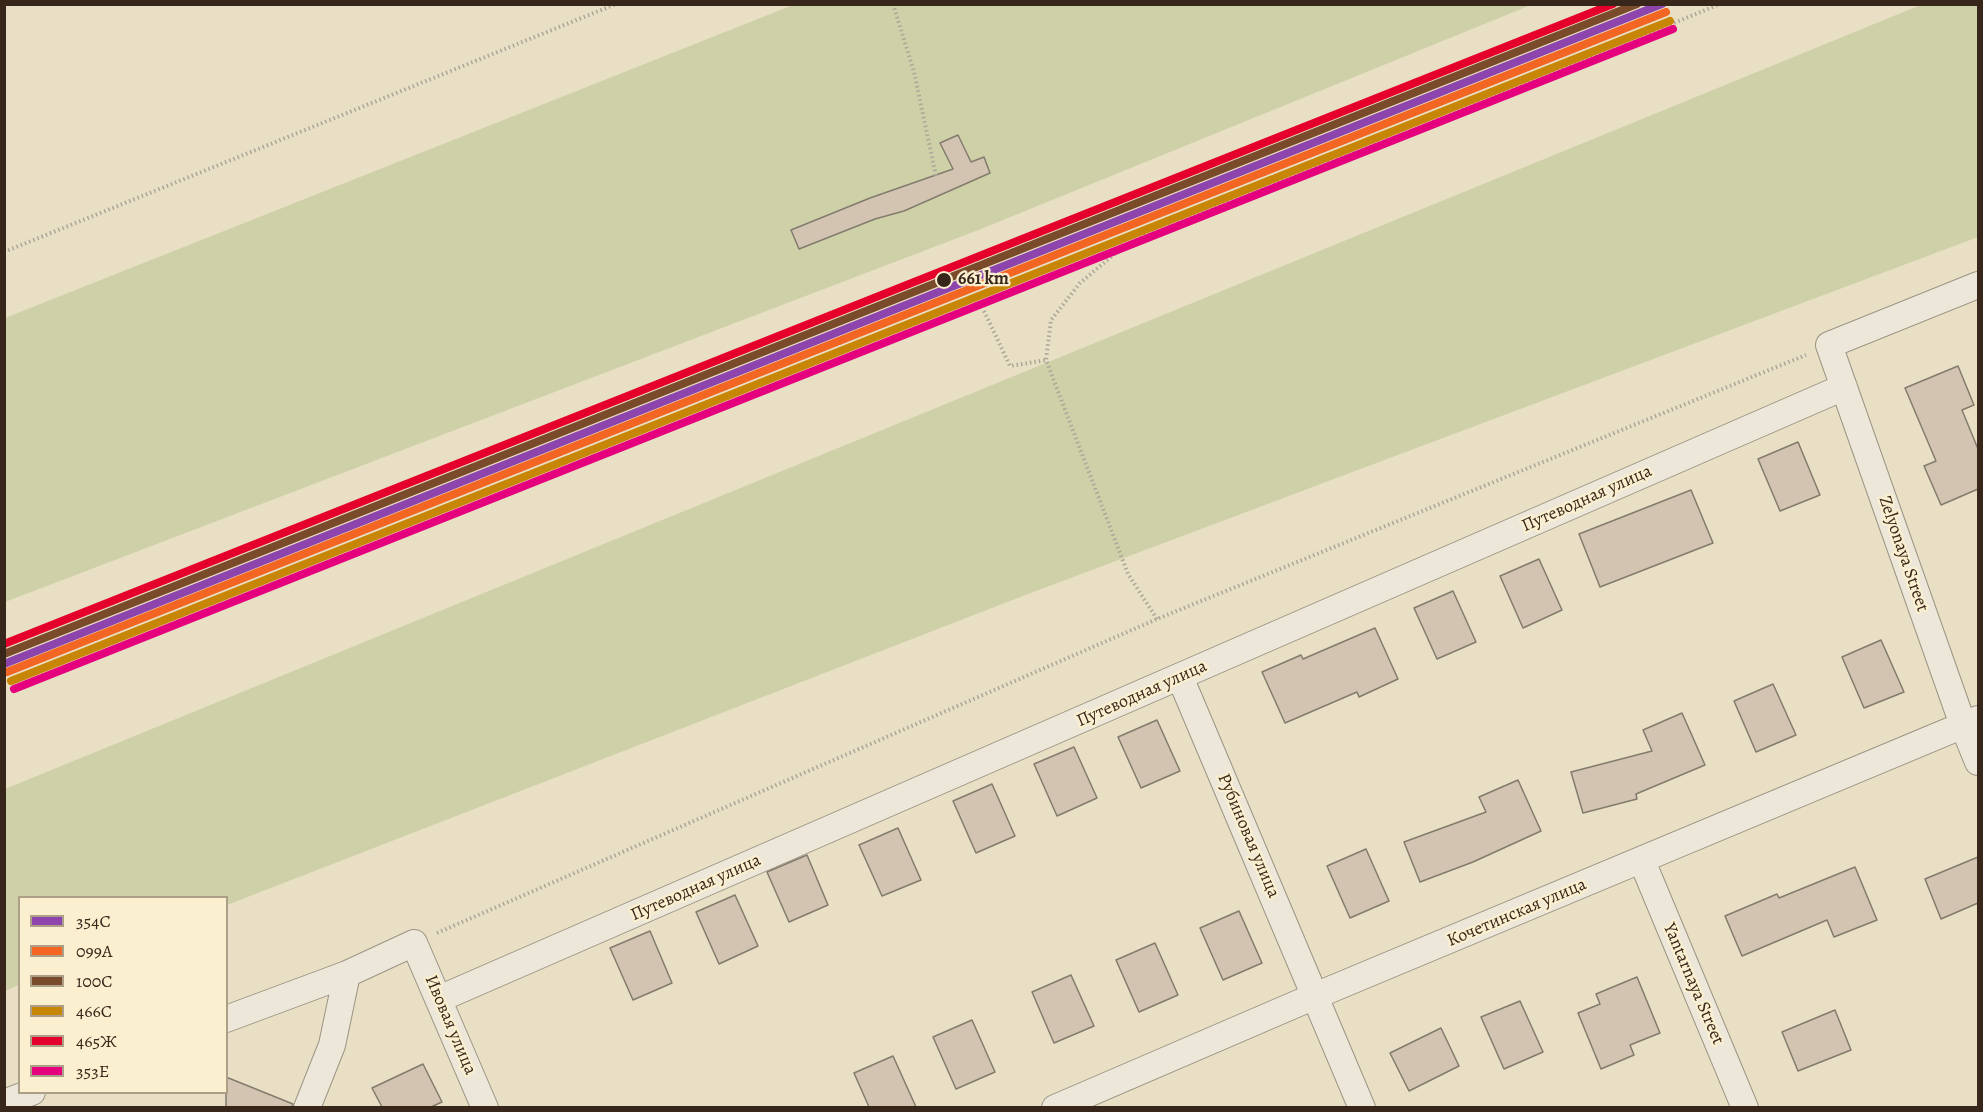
<!DOCTYPE html>
<html>
<head>
<meta charset="utf-8">
<style>
	body { margin:0 }
	#map { position:relative; width:1983px; height:1112px; overflow:hidden; background:#e9dfc4; font-family:Alegreya,serif }
	canvas { display:block }
	.frame { position:absolute; inset:0; border:6px solid #39261b; pointer-events:none }
	.legend { position:absolute; left:18px; top:896px; width:210px; height:198px; box-sizing:border-box; background:#faefcf; border:2px solid #ad9f87; margin:0; padding:8px 10px; list-style:none; font-size:18px; color:#39261b }
	.legend li { display:flex; align-items:center; gap:12px; height:30px }
	.legend b { width:30px; border:2px solid #ad9f87 }
</style>
</head>
<body>
<div id="map">
<canvas width="1983" height="1112"></canvas>
<div class="frame"></div>
<ul class="legend">
<li><b style="height:8px;background:#8e44ad"></b>354С</li>
<li><b style="height:8px;background:#f26522"></b>099А</li>
<li><b style="height:8px;background:#7a4b2a"></b>100C</li>
<li><b style="height:8px;background:#c88607"></b>466С</li>
<li><b style="height:8px;background:#e4002b"></b>465Ж</li>
<li><b style="height:8px;background:#e5007d"></b>353Е</li>
</ul>
</div>
<script>
const ctx = document.querySelector('canvas').getContext('2d');
ctx.lineJoin = 'round';
function paint(path, color) { ctx.fillStyle = color; ctx.fill(path, 'evenodd'); }
function strokePath(path, color, width, dash) { ctx.strokeStyle = color; ctx.lineWidth = width; ctx.lineCap = dash ? 'butt' : 'round'; ctx.setLineDash(dash || []); ctx.stroke(path); }
function write(font, color, halo, rows, align = 'center') {
  ctx.font = font + ' Alegreya,serif'; ctx.lineWidth = 4.5; ctx.setLineDash([]); ctx.textBaseline = 'middle'; ctx.strokeStyle = halo; ctx.fillStyle = color; for (const [text, x, y, turn = 0] of rows) {
    ctx.save(); ctx.translate(x, y); ctx.rotate((+turn || 0) * Math.PI / 180); ctx.textAlign = isNaN(turn) ? turn : align; if (halo) ctx.strokeText(text, 0, 0); ctx.fillText(text, 0, 0); ctx.restore();
  }
}
const green = new Path2D(`
	M1923,4l55,1v232l-950,357 -801,311 -1,-7h-206l-1,87 -14,6v-202z
	M793,5h738l-550,224 -976,373v-284z`);
const building = new Path2D(`
	M958,135l13,27 13,-5 6,16 -86,38 -29,8 -76,30 -8,-19 79,-32 83,-29 -13,-26z
	M1958,366l16,39 -12,5 16,39v40l-37,16 -17,-39 12,-5 -31,-73z
	M1798,442l22,53 -40,16 -22,-52z
	M1691,490l22,53 -113,44 -21,-53z
	M1539,559l23,51 -39,18 -23,-52z
	M1453,591l23,51 -39,17 -23,-51z
	M1375,628l23,51 -39,18 -2,-5 -72,31 -23,-51 39,-17 2,4z
	M1881,640l23,52 -40,16 -22,-51z
	M1773,684l23,51 -40,17 -22,-51z
	M1682,713l23,52 -69,29 1,5 -54,14 -12,-41 81,-21 -9,-21z
	M1157,720l23,51 -39,17 -23,-51z
	M1074,747l23,51 -40,18 -23,-52z
	M1518,780l23,51 -68,31 -53,20 -16,-40 82,-30 -7,-15z
	M992,784l23,52 -39,17 -23,-52z
	M898,828l23,52 -39,16 -23,-51z
	M1366,849l23,52 -39,17 -23,-52z
	M807,855l21,50 -39,17 -22,-50z
	M1978,857v46l-37,16 -16,-40z
	M1855,867l22,53 -43,17 -7,-17 -85,36 -17,-40 52,-22 2,4z
	M735,895l23,51 -39,18 -23,-52z
	M1239,911l23,52 -39,17 -23,-52z
	M650,931l22,52 -39,17 -23,-52z
	M1155,943l23,52 -39,17 -23,-52z
	M1071,975l23,51 -40,17 -22,-51z
	M1637,977l23,56 -30,12 4,10 -33,14 -23,-56 22,-9 -4,-10z
	M1520,1001l23,51 -39,17 -23,-52z
	M1835,1010l16,40 -53,21 -16,-39z
	M972,1020l23,52 -39,17 -23,-52z
	M1441,1028l18,38 -50,25 -19,-38z
	M893,1056l23,51h-47l-15,-34z
	M423,1064l19,38 -11,5h-49l-10,-19z
	M226,1077l67,27 -1,3h-66z`);
const path = new Path2D(`
	M893,4l21,68 22,104
	M4,252l612,-248
	M984,311l26,55 36,-6
	M1157,619l-29,-45 -82,-214 5,-40 29,-37 38,-32 35,-22 256,-97 311,-128
	M437,933l720,-314 649,-264`);
const minor = new Path2D(`
	M1978,285l-149,60 134,380 15,37
	M1180,677l182,431
	M1642,861l103,247
	M439,999l1405,-612
	M226,1019l121,-45 67,-31 71,165
	M4,1103l28,-11
	M307,1108l25,-63 15,-71
	M1055,1108l260,-112 663,-277`);
const rail1 = new Path2D(`
	M4,664l1658,-660`);
const rail2 = new Path2D(`
	M7,672l1659,-660`);
const rail3 = new Path2D(`
	M4,654l1633,-650`);
const rail4 = new Path2D(`
	M11,681l1659,-660`);
const rail5 = new Path2D(`
	M4,644l1609,-640`);
const rail6 = new Path2D(`
	M14,689l1659,-660`);
const markers = [
	[944,280,8,"#39261b"]
];
const stopNames = [
	["661 km",958,280]
];
const streetNames = [
	["Путеводная улица",1587,499,-24],
	["Zelyonaya Street",1903,554,71],
	["Путеводная улица",1142,694,-24],
	["Рубиновая улица",1248,836,67],
	["Путеводная улица",696,888,-24],
	["Кочетинская улица",1517,913,-23],
	["Yantarnaya Street",1693,984,67],
	["Ивовая улица",450,1025,67]
];
paint(green, '#ced1a8');
paint(building, '#d2c4b0');
strokePath(building, '#837b6d', 1.5);
strokePath(minor, '#9b9484', 28);
strokePath(path, '#aca69a', 4, [1.5, 3]);
strokePath(minor, '#ece7d9', 26);
strokePath(rail1, '#8e44ad', 8);
strokePath(rail2, '#f26522', 8);
strokePath(rail3, '#7a4b2a', 8);
strokePath(rail4, '#c88607', 8);
strokePath(rail5, '#e4002b', 8);
strokePath(rail6, '#e5007d', 8);
for (const [x, y, r, color] of markers) { const dot = new Path2D(); dot.arc(x, y, r, 0, 2 * Math.PI); ctx.fillStyle = color; ctx.fill(dot); strokePath(dot, '#faefcf', 2); }
write('bold 18px', '#39261b', '#faefcf', stopNames, 'left');
write('18px', '#39261b', '#faefcf', streetNames);
</script>
</body>
</html>
